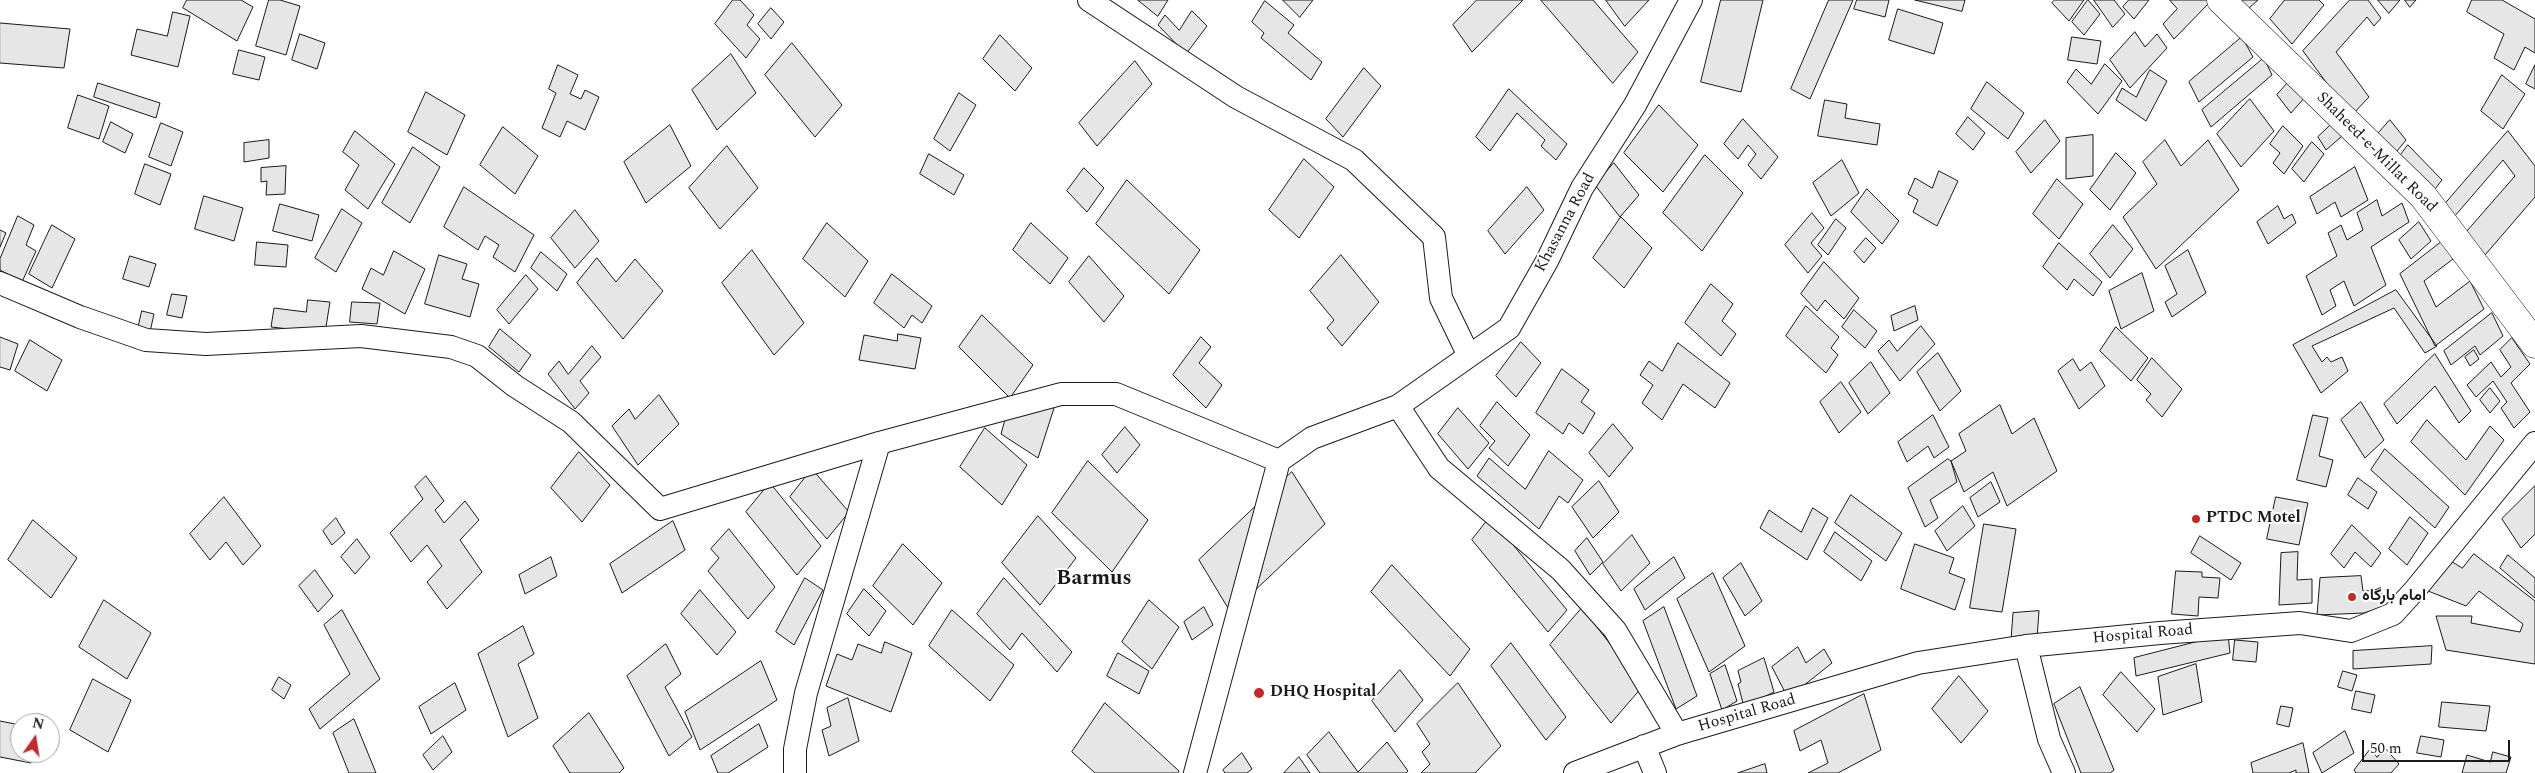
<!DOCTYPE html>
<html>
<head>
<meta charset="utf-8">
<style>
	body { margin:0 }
	#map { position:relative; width:2535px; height:773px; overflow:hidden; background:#fff; font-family:Spectral,serif }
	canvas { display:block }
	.north { position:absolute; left:10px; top:713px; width:50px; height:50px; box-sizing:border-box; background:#fff; border:1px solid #a3a3a3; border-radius:50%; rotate:13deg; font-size:14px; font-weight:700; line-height:20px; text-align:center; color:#1a1a1a }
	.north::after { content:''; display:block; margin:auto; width:18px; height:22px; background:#c62828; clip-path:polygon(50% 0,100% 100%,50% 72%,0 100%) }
	.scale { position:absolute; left:2362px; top:740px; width:148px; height:22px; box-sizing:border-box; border:2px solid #1a1a1a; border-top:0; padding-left:6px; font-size:15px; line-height:18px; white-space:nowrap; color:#1a1a1a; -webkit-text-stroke:4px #fff; paint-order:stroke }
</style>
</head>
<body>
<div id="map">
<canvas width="2535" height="773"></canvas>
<div class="north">N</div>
<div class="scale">50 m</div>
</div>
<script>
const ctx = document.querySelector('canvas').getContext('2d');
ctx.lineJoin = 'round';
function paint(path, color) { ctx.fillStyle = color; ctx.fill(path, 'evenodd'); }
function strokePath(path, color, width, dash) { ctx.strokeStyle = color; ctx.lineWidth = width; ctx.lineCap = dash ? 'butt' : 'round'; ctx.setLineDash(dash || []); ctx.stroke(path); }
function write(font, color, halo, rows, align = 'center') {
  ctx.font = font + ' Spectral,Vazirmatn,serif'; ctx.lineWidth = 4; ctx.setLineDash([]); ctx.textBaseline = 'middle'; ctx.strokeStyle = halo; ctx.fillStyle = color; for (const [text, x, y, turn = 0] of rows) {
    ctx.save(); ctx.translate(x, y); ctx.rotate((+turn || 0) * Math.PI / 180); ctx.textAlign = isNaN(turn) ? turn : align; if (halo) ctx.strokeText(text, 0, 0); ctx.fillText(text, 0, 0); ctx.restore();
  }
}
const building = new Path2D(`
	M187,0h54l12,7 -16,34 -54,-33z
	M269,0h11l20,6 -14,49 -30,-9z
	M733,0h7l14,15 -7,10 13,14 -14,19 -31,-34z
	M1138,0h30l-10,16z
	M1283,0h30l-13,17z
	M1477,0h46l-51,52 -19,-27z
	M1541,0h52l45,52 -25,31z
	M1606,0h43l-24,26z
	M1721,0h42l-22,92 -40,-10z
	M1829,0h24l-43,99 -19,-10z
	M1857,0h32l-4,17 -31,-8z
	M1915,0h50l-3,11z
	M2055,0h29l-15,21 -17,-18z
	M2088,0l12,14 -16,21 -12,-13z
	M2094,0h20l11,14 -12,13z
	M2129,0h20l-15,19 -11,-12z
	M2170,0h41v1l-37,38 -11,-15 14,-15z
	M2242,0h16l-10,9z
	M2285,0h34l5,5 -32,39 -22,-25z
	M2350,0h18l13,18 -7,8 -7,-9 -31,35 33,45 -18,19 -48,-65z
	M2378,0h22l-11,13z
	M2405,0h11l-6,7z
	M2472,0h30l33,19v34l-10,-6 -11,23 -20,-12 10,-24 -37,-22z
	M1265,1l29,24 -6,8 34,29 -11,18 -50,-42 3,-5 -12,-11z
	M771,8l13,14 -13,17 -13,-15z
	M1898,9l45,14 -9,31 -45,-14z
	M1192,11l15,15 -21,28 -28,-29 7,-10 14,15z
	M173,12l17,4 -12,51 -47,-12 6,-26 30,7z
	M0,23l70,6 -6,39 -64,-5z
	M2135,32l10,15 12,-13 10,14 -37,40 -20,-28z
	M300,34l25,9 -8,26 -25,-9z
	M1000,35l32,33 -17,23 -32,-32z
	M2072,37l29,4 -4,23 -29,-4z
	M2242,37l11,20 -54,45 -10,-20z
	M792,43l50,62 -27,32 -50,-62z
	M239,50l26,7 -6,23 -26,-6z
	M731,54l25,39 -39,37 -25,-40z
	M2264,58l8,17 -61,52 -9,-17z
	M1135,61l17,23 -55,62 -18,-23z
	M2105,64l17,17 -24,33 -31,-32 9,-13 15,15z
	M558,65l20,10 -8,19 11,5 4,-9 14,7 -14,33 -18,-9 -7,16 -18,-9 14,-35 -7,-4z
	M2535,65v24l-9,-5z
	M1364,68l17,18 -38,51 -17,-18z
	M2150,70l17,11 -21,40 -30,-21 6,-12 14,9z
	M2502,75l23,19 -22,35 -22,-18z
	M2292,78l14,18 -15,17 -14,-18z
	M1987,82l37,31 -16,26 -37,-30z
	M98,83l62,20 -4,15 -62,-21z
	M1509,89l58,55 -11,16 -15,-14 4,-6 -28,-27 -27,38 -14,-14z
	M426,92l39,23 -18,40 -39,-23z
	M959,93l17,12 -26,46 -16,-12z
	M78,95l31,11 -10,33 -31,-11z
	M2250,99l24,32 -33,36 -24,-33z
	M1825,100l22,4 -2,14 35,6 -3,21 -59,-9z
	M1659,105l39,40 -35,47 -39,-39z
	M1968,117l17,16 -12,17 -17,-16z
	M1743,119l35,38 -17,22 -13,-14 8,-11 -8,-9 -10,14 -14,-15z
	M2045,120l15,21 -29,32 -15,-21z
	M2390,120l16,20 -13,16 -17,-20z
	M111,122l22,12 -8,19 -22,-11z
	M2334,122l8,14 -16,14 -8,-13z
	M161,123l22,9 -12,34 -22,-9z
	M670,125l21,41 -45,37 -22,-41z
	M2283,126l20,20 -19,28 -11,-11 7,-10 -10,-9z
	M503,127l35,29 -23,38 -35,-29z
	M355,131l40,33 -27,45 -23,-19 14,-25 -16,-13z
	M2508,131l27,35v31l-50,58 -19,-23 49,-56 -12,-16 -49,57 -9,-13z
	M2093,135v41l-27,3v-41z
	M269,140v18l-25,4v-19z
	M2165,140l16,26 27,-26 31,50 -83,79 -33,-52 34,-33 -14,-22z
	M2312,142l12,12 -20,28 -12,-13z
	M2408,145l34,35 -11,14 -34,-34z
	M727,146l31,42 -38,41 -31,-41z
	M413,147l27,20 -30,56 -28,-20z
	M2116,153l20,20 -26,37 -20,-20z
	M929,154l35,21 -10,20 -34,-21z
	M1705,155l38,38 -41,58 -39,-38z
	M1304,159l30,28 -35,51 -30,-28z
	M1842,160l17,33 -28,23 -18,-33z
	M1614,163l25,32 -19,22 -25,-32z
	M145,164l26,10 -11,31 -25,-11z
	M286,166l-1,28 -19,1 1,-14 -6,1v-14z
	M2355,167l13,33 -27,17 -6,-15 -18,12 -7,-17z
	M1084,168l20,20 -17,24 -20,-21z
	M1939,171l19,10 -21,45 -24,-14 5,-12 -10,-6 7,-16 17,10z
	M2057,179l26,25 -24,35 -26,-25z
	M1127,180l73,70 -31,44 -73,-70z
	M464,187l70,48 -19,37 -22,-15 6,-12 -14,-9 -7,14 -34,-23z
	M1527,187l17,23 -39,44 -17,-23z
	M1867,189l32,32 -17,23 -31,-32z
	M204,196l39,12 -9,33 -39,-12z
	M2377,200l5,16 20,-13 7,19 -38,25 15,38 -32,21 -10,-25 -14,9 6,16 -14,9 -16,-39 31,-20 -9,-23 13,-8 6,15 16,-10 -6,-17z
	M280,204l39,11 -7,26 -39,-10z
	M2278,206l6,13 8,-5 4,9 -28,21 -11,-22z
	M342,209l20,14 -26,49 -21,-14z
	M575,210l24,31 -24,27 -24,-30z
	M1812,213l12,15 -13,15 11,13 -14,17 -23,-28z
	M18,216l16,9 -8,20 10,6 -14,31 -22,-12v-11z
	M1621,217l31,31 -28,40 -31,-30z
	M1836,219l10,9 -18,27 -10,-10z
	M2419,222l12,19 -20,18 -12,-19z
	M827,223l41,38 -23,36 -42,-38z
	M1031,223l37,35 -18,26 -37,-34z
	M52,225l23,14 -23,49 -23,-14z
	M2113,225l20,24 -23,29 -20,-24z
	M0,230l6,3 -6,14z
	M1866,238l10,10 -12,15 -10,-11z
	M2444,240l9,19 -29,22 12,26 34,-26 14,28 -49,37 -35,-72z
	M257,242l31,3 -2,22 -31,-2z
	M2059,243l43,39 -9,14 -19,-17 -7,11 -24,-23z
	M752,250l52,73 -30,32 -52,-72z
	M2188,250l18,43 -34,24 -7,-15 12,-8 -12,-28z
	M394,251l31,18 -20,45 -43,-25 9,-21 12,7z
	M541,252l26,22 -10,17 -26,-23z
	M439,255l28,9 -5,15 17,5 -9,33 -45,-13z
	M1341,255l38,47 -37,44 -15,-18 7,-8 -24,-29z
	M130,256l26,8 -7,23 -26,-8z
	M1089,256l35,40 -20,26 -35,-40z
	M597,258l19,24 19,-23 28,32 -40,48 -46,-56z
	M1824,262l35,36 -15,21 -19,-19 -8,11 -16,-17z
	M2142,273l12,38 -33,18 -12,-38z
	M892,274l40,32 -10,17 -10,-8 -8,13 -30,-25z
	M526,275l12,14 -29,35 -12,-14z
	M1711,284l22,20 -11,17 14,13 -15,22 -36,-33z
	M2396,290l41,56 -12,7 -31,-45 -82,38 10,16 5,-5 4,5 11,-5 6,14 -27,22 -28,-48z
	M172,294l15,2 -5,22 -15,-3z
	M308,300l22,2 -5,31 -54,-6 3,-19 32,4z
	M352,302l28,1 -3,21 -27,-2z
	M1806,306l33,31 -8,11 7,7 -12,18 -40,-37z
	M1915,306l3,14 -24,11 -3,-15z
	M1854,310l23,21 -12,17 -23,-21z
	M142,311l12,3 -4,18 -12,-3z
	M2492,313l11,23 -23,19 -5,-9 -24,19 -7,-14z
	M982,315l51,50 -23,33 -51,-51z
	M1921,326l14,18 -35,37 -22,-30 11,-11 8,11z
	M2116,327l32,31 -17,23 -31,-30z
	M500,329l31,26 -12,17 -30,-25z
	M898,334l23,4 -6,31 -56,-9 5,-25 33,6z
	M0,337l18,7 -8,26 -10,-3z
	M1201,337l10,10 -12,16 23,22 -16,23 -33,-33z
	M2512,338l18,26 -19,19 19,29 -16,16 -13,-20 6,-6 -14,-21 -17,16 -9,-12 24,-23 10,15 10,-10 -11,-17z
	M30,340l32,20 -15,31 -32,-20z
	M1521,342l20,21 -25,34 -20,-21z
	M1678,343l52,40 -15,25 -32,-24 -21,36 -20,-17 11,-18 -13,-10 9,-14 13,10z
	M592,346l9,11 -21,24 9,12 -14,16 -27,-35 11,-13 9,13z
	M2474,350l5,9 -9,7 -5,-9z
	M1938,353l23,38 -21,20 -23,-39z
	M2435,354l36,57 -12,12 -24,-37 -38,38 -13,-20z
	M2152,358l30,31 -20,28 -16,-17 5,-6 -14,-14z
	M2073,359l7,12 11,-9 14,24 -26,23 -21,-38z
	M1871,362l19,31 -22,21 -19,-31z
	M1562,369l27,21 -8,12 14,11 -12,21 -14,-11 -6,11 -27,-21z
	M1841,382l20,30 -22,21 -19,-31z
	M2490,388l10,13 -10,12 -10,-13z
	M659,395l20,29 -41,41 -26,-39 17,-17 6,10z
	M1497,402l33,33 -22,31 -19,-18 6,-7 -15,-15z
	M2361,402l23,38 -19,18 -24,-38z
	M1055,405l-17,53 -37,-24 5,-18z
	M2000,405l12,29 22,-16 23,53 -50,35 -14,-34 -29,20 -13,-31 15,-10 -7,-17z
	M1458,408l31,35 -21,26 -30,-35z
	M1933,415l16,32 -15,11 -6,-12 -21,16 -9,-20z
	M2313,415l15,3 -9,38 14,4 -7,27 -29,-7z
	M2427,420l39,40 24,-34 14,14 -39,55 -54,-53z
	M1613,424l20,24 -24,29 -20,-24z
	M1125,427l15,18 -23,28 -15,-18z
	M985,428l42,37 -25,40 -42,-38z
	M2385,449l64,58 -14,21 -64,-58z
	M1549,451l34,29 -15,23 -9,-7 -20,33 -62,-53 12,-18 36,31z
	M579,452l31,33 -28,37 -31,-34z
	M1948,459l3,2 6,21 -27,18 8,18 -13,9 -17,-39z
	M1088,461l60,59 -36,52 -60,-59z
	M812,469l37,43 -22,27 -37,-42z
	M1292,472l33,52 -94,89 -32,-53z
	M426,476l18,25 -9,9 9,13 21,-22 14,19 -19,20 22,32 -35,37 -20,-27 15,-16 -15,-21 -16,17 -21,-29 33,-34 -8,-12z
	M2358,478l19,14 -9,17 -20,-14z
	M1599,481l20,31 -26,26 -21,-31z
	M1991,482l9,20 -22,15 -8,-19z
	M770,483l51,63 -24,29 -51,-63z
	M2535,486v48l-14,14 -19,-29z
	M1851,495l51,38 -16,28 -51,-38z
	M224,497l37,49 -18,19 -17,-23 -16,18 -20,-26z
	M2276,497l32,6 -9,42 -32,-6z
	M1963,506l12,20 -28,25 -12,-20z
	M1813,508l15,10 -21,42 -47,-32 9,-18 32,22z
	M1038,516l38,42 -36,47 -38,-42z
	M1490,517l77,93 -19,22 -76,-92z
	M2410,517l18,16 -21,32 -18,-16z
	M336,518l9,15 -13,12 -9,-14z
	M33,520l44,38 -26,40 -43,-38z
	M673,521l12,29 -63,43 -12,-29z
	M1984,524l32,5 -14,83 -32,-4z
	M2352,525l29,28 -10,14 -16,-15 -11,16 -13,-14z
	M729,529l46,58 -27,32 -40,-48 11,-13 -8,-9z
	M1835,532l37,29 -11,20 -37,-29z
	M1632,535l18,28 -29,28 -18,-27z
	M2200,536l41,27 -10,17 -40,-27z
	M1587,538l16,24 -13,13 -15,-24z
	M357,539l13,18 -15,17 -14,-17z
	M903,544l39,39 -29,42 -40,-39z
	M1915,544l39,14 -5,15 16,6 -10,31 -54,-21z
	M2298,552l-1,28 15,-1v24l-33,2 2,-52z
	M2474,554l61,47v63l-89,-14 -10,-34h36l-1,7 49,9 3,-8 -44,-33 -13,15 -43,-17 23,-31 16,10z
	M2508,555l27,23v20l-35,-30z
	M551,557l6,19 -32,18 -6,-19z
	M1674,557l11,21 -40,32 -11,-21z
	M1741,563l21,38 -17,15 -22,-38z
	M1392,565l78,84 -20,27 -79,-84z
	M315,570l18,26 -15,16 -19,-26z
	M2176,571l26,1v5l18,1 -2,20 -19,-1 -1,19 -26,-2z
	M1713,573l32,73 -36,26 -32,-73z
	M2361,576l2,15 16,-1 12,14 -27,9 -47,2 3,-37z
	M805,578l18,12 -29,55 -18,-13z
	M1004,578l68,74 -15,20 -35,-39 -12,17 -33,-36z
	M864,589l22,22 -17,25 -22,-22z
	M700,590l36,42 -19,23 -36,-41z
	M104,600l47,33 -24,46 -48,-32z
	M1149,600l30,27 -27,42 -30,-27z
	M1204,607l9,18 -21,15 -8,-18z
	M1664,607l33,89 -21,13 -33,-88z
	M1582,608l61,78 -32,37 -61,-78z
	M342,610l38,69 -60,50 -11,-20 41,-35 -26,-49z
	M952,610l62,55 -24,36 -61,-55z
	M2039,611l-2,28 -26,1 2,-27z
	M523,626l11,28 -16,10 20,54 -30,19 -30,-83z
	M2228,634l2,19 -94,23 -2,-18z
	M2235,640l23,2 -2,20 -23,-2z
	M885,642l27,11 -21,59 -65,-26 11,-32 15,6 6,-16 23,9z
	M1511,643l55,74 -20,23 -55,-74z
	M666,644l15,30 -16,13 27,50 -23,19 -42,-80z
	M2432,646l-1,18 -78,5v-18z
	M1798,647l8,16 18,-14 8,14 -44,35 -16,-31z
	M1118,653l31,18 -10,23 -32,-18z
	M1764,658l10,34 -30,15 -6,-23 3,-2 -3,-11z
	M761,661l16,39 -77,50 -15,-38z
	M2196,664l6,38 -39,13 -5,-38z
	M1725,665l12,36 -15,9 -12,-36z
	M1400,670l23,30 -28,32 -23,-31z
	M2343,671l14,4 -5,16 -14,-4z
	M2121,672l34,37 -18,23 -34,-37z
	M1959,676l29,35 -27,32 -29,-34z
	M279,677l12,8 -7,14 -12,-9z
	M93,679l38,21 -23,52 -38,-22z
	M455,683l11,27 -35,24 -12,-27z
	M1458,683l43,63 -26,27h-54l9,-9 -8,-12 8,-8 -13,-20z
	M2080,687l34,83 -4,3h-29l-27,-69z
	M2356,691l19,4 -4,18 -19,-4z
	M1864,694l17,56 -43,23h-30l20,-10 -7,-23 -21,11 -6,-20z
	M848,698l11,43 -30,15 -7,-26 9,-4 -4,-18z
	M2442,702l48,4 -4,25 -47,-4z
	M1105,703l74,68 -1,2h-83l-23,-21z
	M2281,706l12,2 -4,19 -12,-3z
	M589,713l35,55 -5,5h-49l-17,-27z
	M354,719l22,54h-27l-16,-40z
	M0,721l20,4v28h13l-2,10 -31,-6z
	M759,724l9,23 -40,26h-10l-7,-17z
	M2345,731l9,22 -32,20 -9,-20z
	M1329,732l29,40 29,-30 21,29 -2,2h-86l-13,-18z
	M443,736l9,16 -19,18 -10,-15z
	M2421,736l23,4 -3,17 -24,-4z
	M2303,743l6,30h-13v-3l-7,3h-36l-2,-10z
	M2385,748l14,16 -8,9h-35l-2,-3 16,-21 7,8z
	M2493,752l18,5 -5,16h-44l5,-18 23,7z
	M1242,753l10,16 -5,4h-22l-2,-3z
	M1299,757l11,16h-26z
	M1765,764l2,9h-29z`);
const minor = new Path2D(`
	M1089,0l147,97 118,63 80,77 7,61 28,58
	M0,283l80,34 66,23 60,4 155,-8 90,11 26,9 38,30 56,36 89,87 219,-66 182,-49h55l163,67 33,-23 86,-32 41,62 122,102 54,60 62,104
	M1398,406l111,-78 38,-67 35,-73 53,-83 56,-105
	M2026,646l23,93 15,34
	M1644,746l11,27
	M795,773v-24l11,-56 73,-250
	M1195,773l84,-312
	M1575,773l102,-39 241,-71 108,-17 134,-13 140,-10 51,8 42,-17 21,-23 121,-148`);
const major = new Path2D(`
	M2221,0l202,196 112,148`);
const markers = [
	[2196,519,5,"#c62828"],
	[2352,597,5,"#c62828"],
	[1259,693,6,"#c62828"]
];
const streetNames = [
	["Shaheed-e-Millat Road",2376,153,45],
	["Khasanna Road",1566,223,-62],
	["Hospital Road",2143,635,-5],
	["Hospital Road",1747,714,-16]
];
const poiNames = [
	["PTDC Motel",2206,519],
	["امام بارگاہ",2362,597],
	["DHQ Hospital",1270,693]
];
const districtNames = [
	["Barmus",1094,580]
];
paint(building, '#e6e6e6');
strokePath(building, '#1a1a1a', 1);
strokePath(minor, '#1a1a1a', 24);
strokePath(major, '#1a1a1a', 29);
strokePath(minor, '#fff', 22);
strokePath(major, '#fff', 28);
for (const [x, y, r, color] of markers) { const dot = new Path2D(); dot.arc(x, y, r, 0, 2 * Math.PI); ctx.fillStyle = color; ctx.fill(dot); strokePath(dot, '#fff', 2); }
write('16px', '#1a1a1a', '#fff', streetNames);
write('bold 16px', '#1a1a1a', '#fff', poiNames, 'left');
write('bold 21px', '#1a1a1a', '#fff', districtNames);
</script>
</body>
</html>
